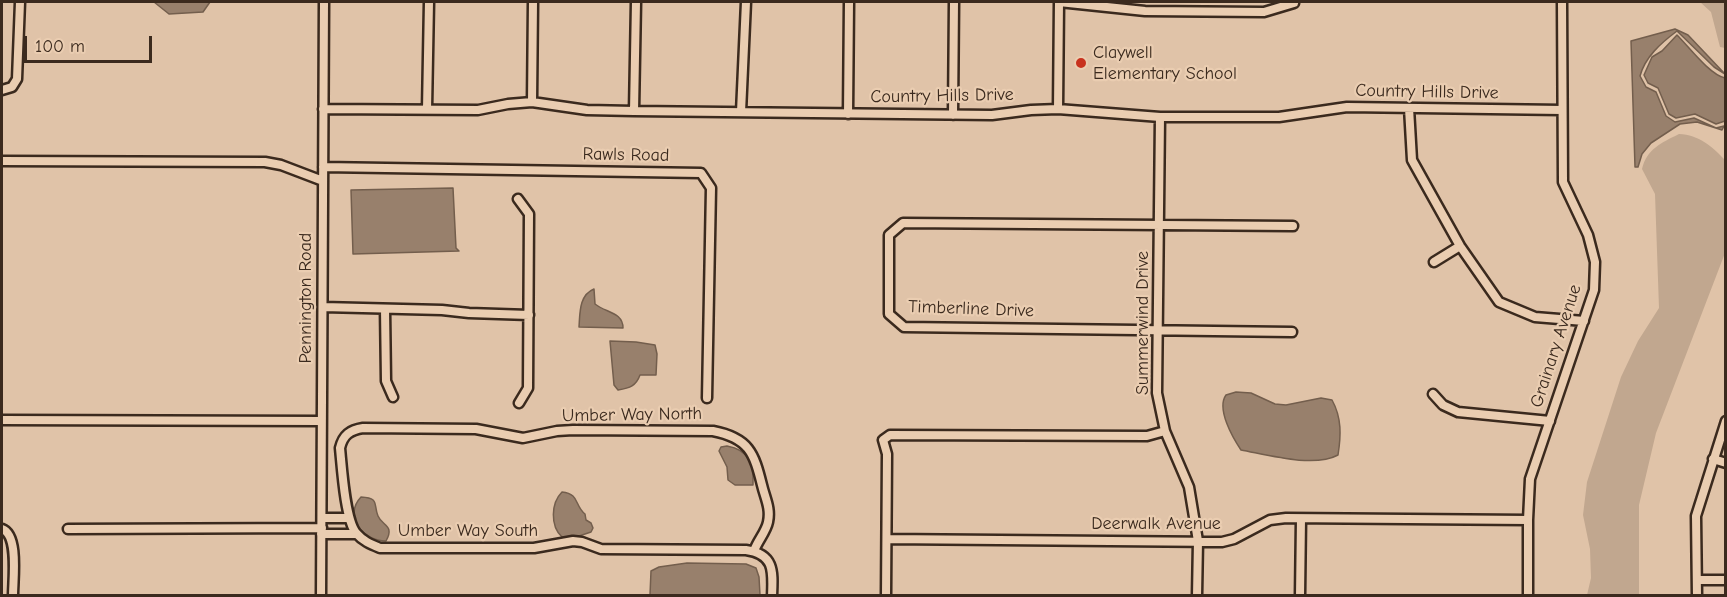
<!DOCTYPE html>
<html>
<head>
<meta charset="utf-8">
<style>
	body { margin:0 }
	#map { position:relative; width:1727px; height:597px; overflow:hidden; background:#e0c3a8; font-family:"Comic Neue",sans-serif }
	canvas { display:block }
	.frame { position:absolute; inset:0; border:3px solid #3b2a1e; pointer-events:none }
	.scale { position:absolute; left:24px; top:36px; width:128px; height:27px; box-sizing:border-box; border:3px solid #3b2a1e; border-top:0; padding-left:8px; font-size:18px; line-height:21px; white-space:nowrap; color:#3b2a1e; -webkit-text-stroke:4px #eacdb1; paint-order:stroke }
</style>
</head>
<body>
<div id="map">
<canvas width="1727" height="597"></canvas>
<div class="frame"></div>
<div class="scale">100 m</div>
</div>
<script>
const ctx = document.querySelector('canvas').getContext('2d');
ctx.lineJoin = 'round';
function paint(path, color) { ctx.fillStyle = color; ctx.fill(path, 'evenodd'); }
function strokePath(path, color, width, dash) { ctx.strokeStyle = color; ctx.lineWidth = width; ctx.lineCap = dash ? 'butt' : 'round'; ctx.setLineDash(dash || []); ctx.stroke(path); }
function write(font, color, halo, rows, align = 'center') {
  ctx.font = font + ' "Comic Neue",sans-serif'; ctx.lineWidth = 4.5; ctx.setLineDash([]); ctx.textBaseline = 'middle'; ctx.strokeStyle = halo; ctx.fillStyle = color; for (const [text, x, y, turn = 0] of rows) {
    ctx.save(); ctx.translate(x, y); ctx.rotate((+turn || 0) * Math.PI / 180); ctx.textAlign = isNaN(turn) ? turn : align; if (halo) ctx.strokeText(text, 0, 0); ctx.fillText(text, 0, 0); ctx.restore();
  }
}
const green = new Path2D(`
	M1700,2h25v46l-5,-1 -9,-35z
	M1679,134c20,1 33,12 46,26v93l-69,180 -17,72v90h-52l4,-17 -1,-29 -7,-34 4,-33 34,-105 17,-36 21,-33 -4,-114 -13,-25c5,-20 19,-26 37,-35z`);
const water = new Path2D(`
	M154,2h56l-7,10 -34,2z
	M1675,29l13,6 37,39 -11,-7 -37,-36c-16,12 -32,26 -37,45l6,11 10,5 10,24 9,6 19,-4 22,10 8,-2 -2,4 -25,-8 -17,2 -29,19 -9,11 -4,13h-3l-4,-126z
	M1677,35c12,12 33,40 48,43v43l-9,3 -21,-10 -19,4 -7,-4 -11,-26 -10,-5 -4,-8 8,-18 10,-6z
	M453,188l3,60 3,3 -106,3 -2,-64z
	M594,289l1,15c11,9 28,8 28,24l-44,-1c1,-14 0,-32 15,-38z
	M610,341l26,1 19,3 2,9 -1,21h-16c-4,11 -10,13 -22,15l-4,-5z
	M1236,392l15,1 24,11 11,1 35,-7 11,2c10,18 9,36 6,55 -24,13 -70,0 -97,-5 -8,-12 -25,-41 -15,-55z
	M727,446c23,4 27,19 26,39h-18l-7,-5 -1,-13 -8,-16 2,-4z
	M562,492c18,2 12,13 23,22l1,6 5,3 2,5 -2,4 -12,4 -17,1c-12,-11 -11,-34 0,-45z
	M361,497c19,1 12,7 17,19 4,10 17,9 8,25 -23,0 -43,-25 -25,-44z
	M687,563l59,1 10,4 3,9 1,18h-110l1,-24 8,-4z`);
const street = new Path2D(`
	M1059,2l86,9 119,1 30,-9
	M2,90l10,-3 5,-8 3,-77
	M532,102l1,-100
	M1409,108l3,52 48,86 39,56 36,15 49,4
	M323,109l155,1 30,-6 24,-2 55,8 47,1 358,4 39,-5 27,-1 102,8h119l68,-10 215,3
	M427,109l2,-107
	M1058,109l1,-107
	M634,111l2,-109
	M741,112l5,-110
	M848,114l1,-112
	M953,115l1,-113
	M1160,117l-3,276 8,38 24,56 9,54 -1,55
	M2,161l263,1 16,3 42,16
	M323,167l378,6 10,15 -4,210
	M518,199l11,15 -1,174 -9,15
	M1434,262l26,-16
	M323,307l119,3 27,3 60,2
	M385,309l1,72 7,16
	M1292,332l-388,-5 -15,-13v-79l14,-12 390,3
	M1433,394l10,11 15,7 92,9
	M2,420l319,1
	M1713,459l13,4
	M322,518h27
	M2,529c17,6 11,50 11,67
	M68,529l254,-1
	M321,534h36
	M887,539l335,3 12,-3 36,-19 16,-2 242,2
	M754,551c4,-11 12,-19 14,-29 3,-14 -3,-24 -6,-37 -8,-32 -13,-47 -49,-54l-140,-1 -16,1 -34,7 -47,-9 -113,-1c-13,2 -20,7 -23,20 2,20 5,71 16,85 7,8 14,11 24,15h154l39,-7 9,1 19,7 145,1c29,4 27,22 26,46
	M1697,580h29
	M321,596l3,-594
	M886,596l1,-142 -4,-14 7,-5 257,1 18,-5
	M1300,596l1,-77
	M1528,596v-76l2,-41 64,-189 1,-28 -7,-27 -25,-53 -1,-180
	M1697,596l-1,-80 30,-95`);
const markers = [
	[1081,63,6,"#c8321e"]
];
const poiNames = [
	["Claywell",1093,53],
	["Elementary School",1093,74]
];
const streetNames = [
	["Country Hills Drive",1427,92,1],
	["Country Hills Drive",942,96,-1],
	["Rawls Road",626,155,1],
	["Pennington Road",306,298,-90],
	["Timberline Drive",971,309,2],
	["Summerwind Drive",1143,323,-90],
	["Grainary Avenue",1556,346,-72],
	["Umber Way North",632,415,-1],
	["Deerwalk Avenue",1156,524],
	["Umber Way South",468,531]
];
paint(green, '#c1a78f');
paint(water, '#98806c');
strokePath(water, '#735e4d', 1.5);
strokePath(street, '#3b2a1e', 13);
strokePath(street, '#eacdb1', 8);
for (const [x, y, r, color] of markers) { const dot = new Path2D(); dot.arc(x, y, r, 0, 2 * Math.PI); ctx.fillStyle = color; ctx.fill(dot); strokePath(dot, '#eacdb1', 2); }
write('18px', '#3b2a1e', '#eacdb1', poiNames, 'left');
write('18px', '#3b2a1e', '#eacdb1', streetNames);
</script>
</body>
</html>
